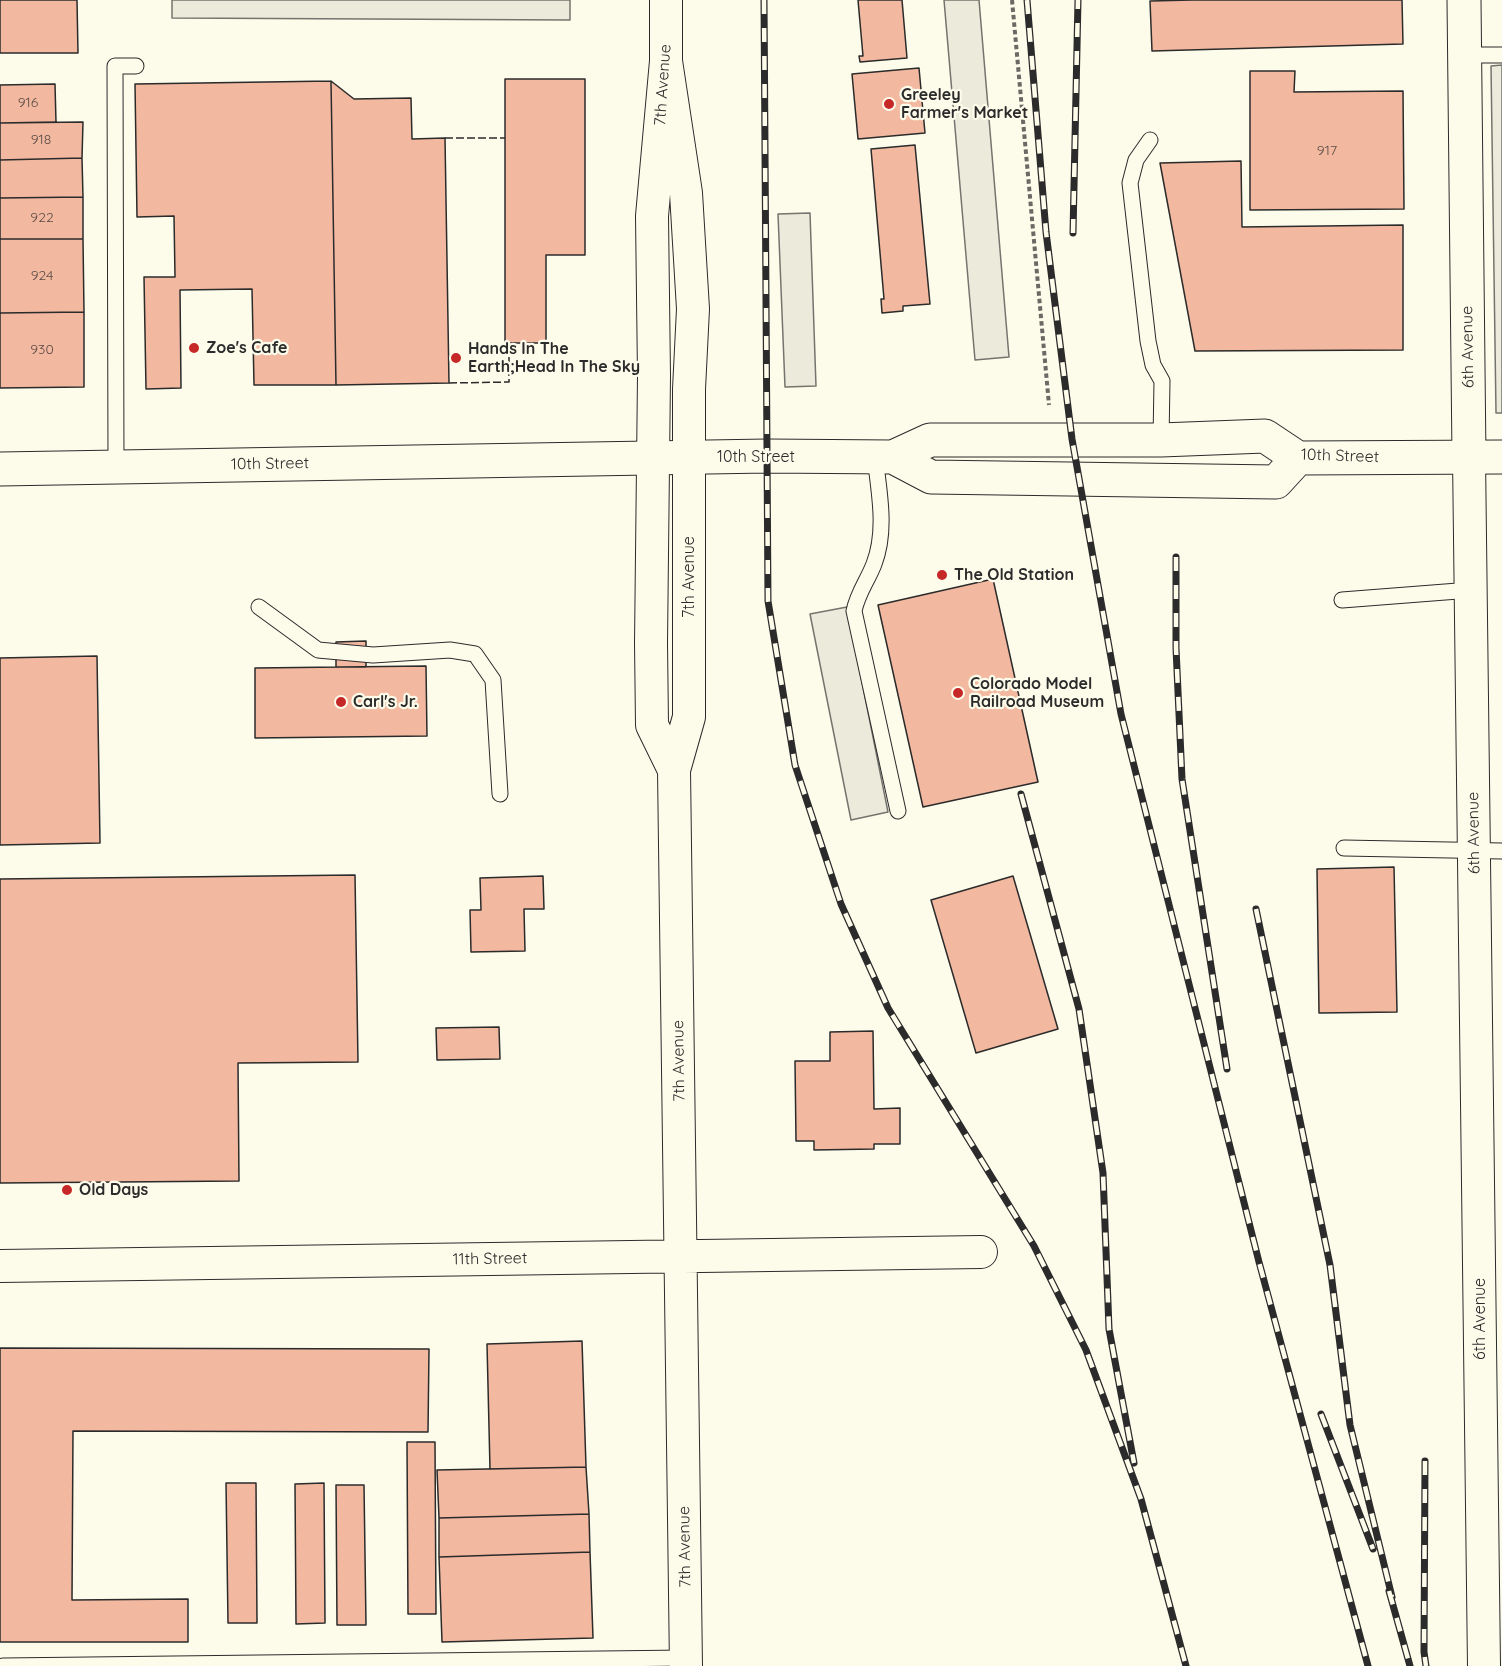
<!DOCTYPE html>
<html>
<head>
<meta charset="utf-8">
<style>
	body { margin:0 }
	canvas { display:block; background:#fdfbea }
</style>
</head>
<body>
<canvas width="1502" height="1666"></canvas>
<script>
const ctx = document.querySelector('canvas').getContext('2d');
ctx.lineJoin = 'round';
function paint(path, color) { ctx.fillStyle = color; ctx.fill(path, 'evenodd'); }
function strokePath(path, color, width, dash) { ctx.strokeStyle = color; ctx.lineWidth = width; ctx.lineCap = dash ? 'butt' : 'round'; ctx.setLineDash(dash || []); ctx.stroke(path); }
function write(font, color, halo, rows, align = 'center') {
  ctx.font = font + ' Quicksand,sans-serif'; ctx.lineWidth = 4.5; ctx.setLineDash([]); ctx.textBaseline = 'middle'; ctx.strokeStyle = halo; ctx.fillStyle = color; for (const [text, x, y, turn = 0] of rows) {
    ctx.save(); ctx.translate(x, y); ctx.rotate((+turn || 0) * Math.PI / 180); ctx.textAlign = isNaN(turn) ? turn : align; if (halo) ctx.strokeText(text, 0, 0); ctx.fillText(text, 0, 0); ctx.restore();
  }
}
const parking = new Path2D(`
	M172,0h398v20l-398,-2z
	M944,0h35l30,357 -34,3z
	M1502,65v348h-6l-5,-347z
	M810,213l6,173 -31,1 -7,-173z
	M847,607l41,205 -37,8 -41,-206z`);
const building = new Path2D(`
	M0,0h77l1,53h-78z
	M858,0h44l5,58 -47,4 -1,-6h4z
	M1192,0h210l1,44 -251,7 -2,-50z
	M919,68l6,65 -67,6 -6,-65z
	M1250,71h45l-1,21 109,-1 1,118 -154,1z
	M505,79h80v176h-39v88h-41z
	M331,81l23,18 57,-1 1,41 33,-1 4,245 -113,2z
	M331,81l5,304h-82l-2,-96 -72,1 1,98 -35,1 -2,-112h31l-1,-61 -37,1 -2,-133z
	M55,84l1,38 -56,1v-38z
	M83,122l-1,36 -82,2v-37z
	M915,145l15,159 -27,2v5l-21,2 -1,-14h3l-13,-150z
	M82,158l1,39 -83,1v-38z
	M1241,161l1,66 161,-2v125l-208,1 -35,-188z
	M83,197v42h-83v-41z
	M0,239h83l1,73 -84,1z
	M84,312v75l-84,1v-75z
	M993,579l45,203 -115,25 -45,-202z
	M366,641v26h-30v-25z
	M97,656l3,187 -100,2v-187z
	M426,666l1,70 -172,2v-70z
	M1394,867l3,145 -78,1 -2,-144z
	M355,875l3,187 -120,1 1,118 -239,2v-304z
	M543,876l1,33h-20l1,42 -54,1 -1,-42h11l-1,-32z
	M1013,876l45,153 -82,24 -45,-153z
	M499,1027l1,32 -63,1 -1,-32z
	M873,1031l1,78 26,-1v36h-26v5l-60,1v-9h-18l-1,-80h35v-29z
	M582,1341l4,126 -96,2 -3,-125z
	M0,1348l429,1 -1,83 -355,-1 -1,169 116,-1v43h-188z
	M407,1442h28l1,172h-28z
	M586,1467l3,47 -150,4 -2,-48z
	M226,1483h30l1,140h-29z
	M324,1483l1,140 -29,1 -1,-140z
	M336,1485h28l2,140h-29z
	M589,1514l1,38 -151,5v-39z
	M590,1552l3,86 -151,4 -3,-85z`);
const path = new Path2D(`
	M1012,0l37,405`);
const service = new Path2D(`
	M1464,55h38
	M1150,140l-14,20 -6,23 18,158 5,24 9,16 -1,59
	M875,457c4,35 12,73 -1,107 -7,18 -16,28 -20,47l44,200
	M116,467l-1,-401h21
	M1342,600l129,-10
	M259,607l59,43 55,5 77,-5 25,4 18,26 7,114
	M1344,848l158,3
	M3,1666l683,-8`);
const minor = new Path2D(`
	M666,0v61l-14,155 2,160 -3,267 1,82 22,45
	M666,61l20,132 7,116 -4,80v328l-15,53 12,896
	M1469,457l15,1209
	M0,1266l981,-14`);
const tertiary = new Path2D(`
	M1464,0l5,457
	M893,457l38,20 345,5 22,-24
	M0,469l767,-13 126,1 37,-17h231l104,-4 33,22 204,-1`);
const rail = new Path2D(`
	M764,0l4,601 27,164 46,139 47,104 146,238 52,104 55,149 45,167
	M1027,0l19,232 26,207 49,275 138,548 109,404
	M1073,233l5,-233
	M1176,557v91l6,131 45,290
	M1021,794l58,215 24,164 6,156 25,134
	M1256,909l74,356 20,160 42,172
	M1321,1414l52,135
	M1425,1461l-1,191 2,14
	M1389,1591l21,75`);
const fence = new Path2D(`
	M445,138h60
	M449,383l60,-1v-39h-4`);
const markers = [
	[889,104,6,"#c62828"],
	[194,348,6,"#c62828"],
	[456,358,6,"#c62828"],
	[942,575,6,"#c62828"],
	[958,693,6,"#c62828"],
	[341,702,6,"#c62828"],
	[67,1190,6,"#c62828"]
];
const numberNames = [
	["916",28,103],
	["918",41,140],
	["917",1327,151],
	["922",42,218],
	["924",42,276],
	["930",42,350]
];
const streetNames = [
	["7th Avenue",663,85,-86],
	["6th Avenue",1468,347,-91],
	["10th Street",1340,456,2],
	["10th Street",756,457],
	["10th Street",270,464,-1],
	["7th Avenue",689,577,-90],
	["6th Avenue",1474,833,-91],
	["7th Avenue",679,1061,-91],
	["11th Street",490,1259,-1],
	["6th Avenue",1480,1319,-90],
	["7th Avenue",685,1547,-91]
];
const poiNames = [
	["Greeley",901,95],
	["Farmer's Market",901,113],
	["Zoe's Cafe",206,348],
	["Hands In The",468,349],
	["Earth;Head In The Sky",468,367],
	["The Old Station",954,575],
	["Colorado Model",970,684],
	["Railroad Museum",970,702],
	["Carl's Jr.",353,702],
	["Old Days",79,1190]
];
paint(parking, '#eceadb');
strokePath(parking, '#74746e', 1.5);
paint(building, '#f2b8a0');
strokePath(building, '#2b2b2b', 1.5);
strokePath(service, '#2b2b2b', 17);
strokePath(minor, '#2b2b2b', 34);
strokePath(tertiary, '#2b2b2b', 35);
strokePath(path, '#6a6964', 4, [4.5, 3]);
strokePath(service, '#fdfbea', 15);
strokePath(minor, '#fdfbea', 32);
strokePath(tertiary, '#fdfbea', 33);
strokePath(rail, '#2b2b2b', 7);
strokePath(rail, '#fdfbea', 4.5, [14]);
strokePath(fence, '#2b2b2b', 1.5, [8, 3]);
for (const [x, y, r, color] of markers) { const dot = new Path2D(); dot.arc(x, y, r, 0, 2 * Math.PI); ctx.fillStyle = color; ctx.fill(dot); strokePath(dot, '#fdfbea', 2); }
write('14px', '#5d4e48', null, numberNames);
write('16px', '#2b2b2b', '#fdfbea', streetNames);
write('bold 16px', '#2b2b2b', '#fdfbea', poiNames, 'left');
</script>
</body>
</html>
